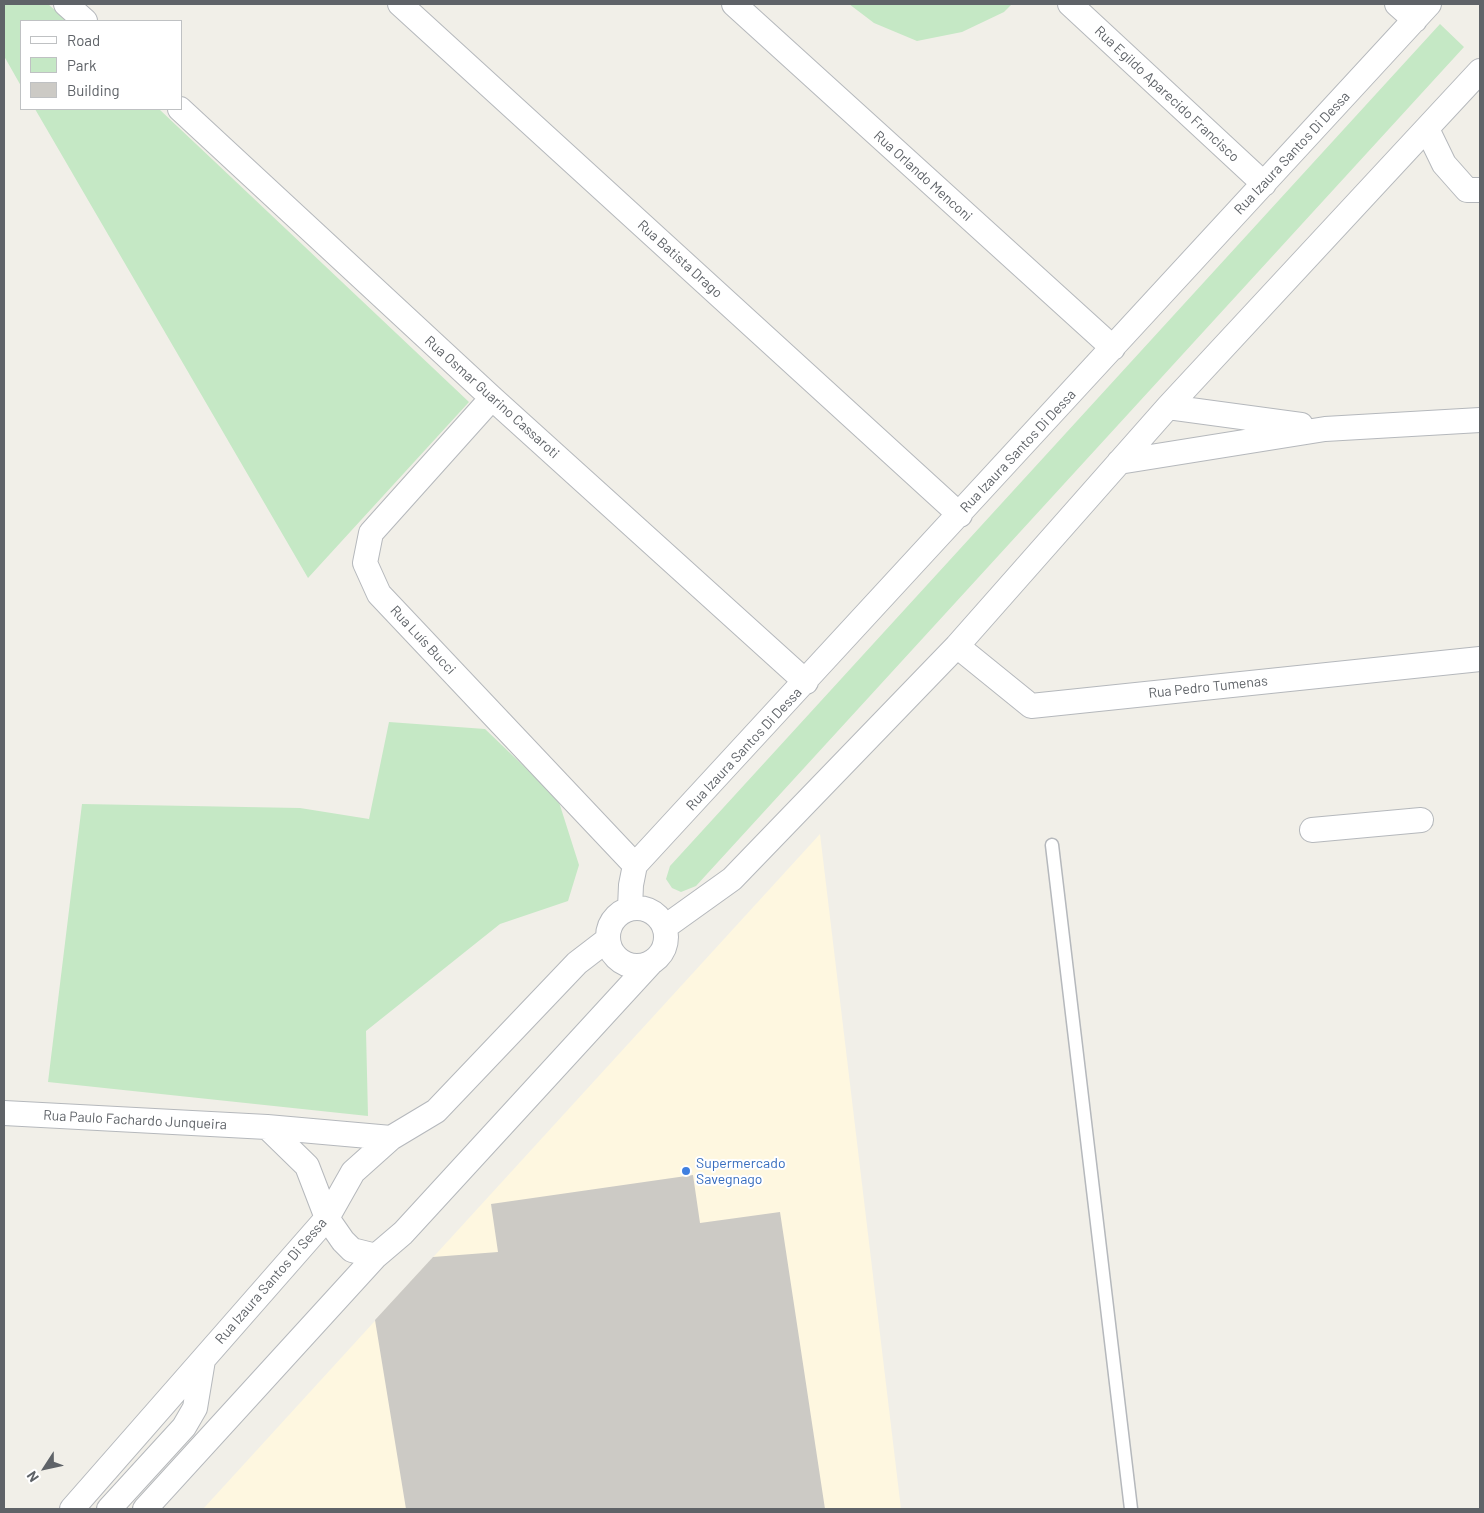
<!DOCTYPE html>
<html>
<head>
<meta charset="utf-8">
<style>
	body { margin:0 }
	#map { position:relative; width:1484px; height:1513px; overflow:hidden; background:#f1efe8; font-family:Barlow,sans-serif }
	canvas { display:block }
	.frame { position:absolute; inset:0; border:5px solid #5f6368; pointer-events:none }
	.legend { position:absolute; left:20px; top:20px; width:162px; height:90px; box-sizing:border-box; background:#fff; border:1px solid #bfc1c3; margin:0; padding:6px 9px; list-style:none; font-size:15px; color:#5f6368 }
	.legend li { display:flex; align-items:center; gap:10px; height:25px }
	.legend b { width:25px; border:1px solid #bfc1c3 }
	.north { position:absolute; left:20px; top:1443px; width:50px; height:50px; -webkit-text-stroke:4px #fff; paint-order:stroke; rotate:235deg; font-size:14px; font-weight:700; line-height:20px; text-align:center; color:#5f6368 }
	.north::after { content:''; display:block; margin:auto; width:18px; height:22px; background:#5f6368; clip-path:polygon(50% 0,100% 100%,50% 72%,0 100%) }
</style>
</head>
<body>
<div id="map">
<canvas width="1484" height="1513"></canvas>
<div class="frame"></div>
<ul class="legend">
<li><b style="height:6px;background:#fff"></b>Road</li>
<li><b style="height:14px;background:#c5e8c5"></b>Park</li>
<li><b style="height:14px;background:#cccac5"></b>Building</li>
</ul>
<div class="north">N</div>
</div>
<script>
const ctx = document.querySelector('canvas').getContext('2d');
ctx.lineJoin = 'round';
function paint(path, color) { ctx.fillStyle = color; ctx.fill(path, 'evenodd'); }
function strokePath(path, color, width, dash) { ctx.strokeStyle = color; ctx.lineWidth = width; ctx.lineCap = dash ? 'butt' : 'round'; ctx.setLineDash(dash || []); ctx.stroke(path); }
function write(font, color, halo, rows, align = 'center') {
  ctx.font = font + ' Barlow,sans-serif'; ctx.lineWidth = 4; ctx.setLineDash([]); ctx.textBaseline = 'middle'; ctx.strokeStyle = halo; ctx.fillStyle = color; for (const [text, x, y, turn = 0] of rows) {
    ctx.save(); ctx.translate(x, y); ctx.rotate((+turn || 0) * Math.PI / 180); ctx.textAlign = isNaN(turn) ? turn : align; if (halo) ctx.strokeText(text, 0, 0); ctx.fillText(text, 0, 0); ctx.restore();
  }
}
const commercial = new Path2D(`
	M820,834l81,675h-698z`);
const green = new Path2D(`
	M4,4h44l19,17h-46v65l-17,-30z
	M849,4h163l-8,8 -42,20 -45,9 -43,-18z
	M1440,24l24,23 -768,839 -15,6 -9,-4 -6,-9 4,-13z
	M35,109h124l310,293 -161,176z
	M389,722l96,7 73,70 21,66 -11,36 -68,23 -134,107 2,85 -320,-34 34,-278 218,4 69,11z`);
const building = new Path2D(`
	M693,1175l7,48 80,-11 45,297h-419l-31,-189 58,-63 65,-5 -7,-48z`);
const lane = new Path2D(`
	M1052,845l79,664`);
const street = new Path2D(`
	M66,4l19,17
	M400,4l560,511
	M734,4l379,344
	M1070,4l194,180
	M1397,4l18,16
	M180,109l312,289 314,284
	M1427,129l17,35 23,26h13
	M492,398l-121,135 -6,30 14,31 256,271
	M1168,407l133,18
	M1119,462l206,-33 155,-9
	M957,646l74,60 449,-47
	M1312,830l109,-10
	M608 937a29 29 0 1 1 58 0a29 29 0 1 1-58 0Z
	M630,908l1,-23 4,-20 794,-861
	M665,927l67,-48 225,-233 211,-239 312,-336
	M4,1113l263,14 124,11
	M267,1127l40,39 20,52 16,23 9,9 24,6
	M72,1509l255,-291 26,-46 38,-34 45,-27 141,-148 30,-23
	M109,1509l75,-82 11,-19 8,-48
	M145,1509l231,-253 27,-23 247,-269`);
const markers = [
	[686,1171,5,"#3f7fe0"]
];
const streetNames = [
	["Rua Egildo Aparecido Francisco",1167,94,43],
	["Rua Izaura Santos Di Dessa",1292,153,-47],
	["Rua Orlando Menconi",923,176,42],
	["Rua Batista Drago",680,259,42],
	["Rua Osmar Guarino Cassaroti",492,397,42],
	["Rua Izaura Santos Di Dessa",1018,451,-47],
	["Rua Luís Bucci",423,640,47],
	["Rua Pedro Tumenas",1208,687,-6],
	["Rua Izaura Santos Di Dessa",744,749,-47],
	["Rua Paulo Fachardo Junqueira",135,1120,3],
	["Rua Izaura Santos Di Sessa",271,1281,-49]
];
const shopNames = [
	["Supermercado",696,1163],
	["Savegnago",696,1179]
];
paint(commercial, '#fef7e0');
paint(green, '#c5e8c5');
paint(building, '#cccac5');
strokePath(lane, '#b5b8bc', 15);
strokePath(street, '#b5b8bc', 26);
strokePath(lane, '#fff', 12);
strokePath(street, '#fff', 24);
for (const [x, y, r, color] of markers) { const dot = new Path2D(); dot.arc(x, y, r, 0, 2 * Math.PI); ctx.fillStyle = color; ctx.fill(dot); strokePath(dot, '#fff', 2); }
write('14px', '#5f6368', '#fff', streetNames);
write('14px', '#366cbe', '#fff', shopNames, 'left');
</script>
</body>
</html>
